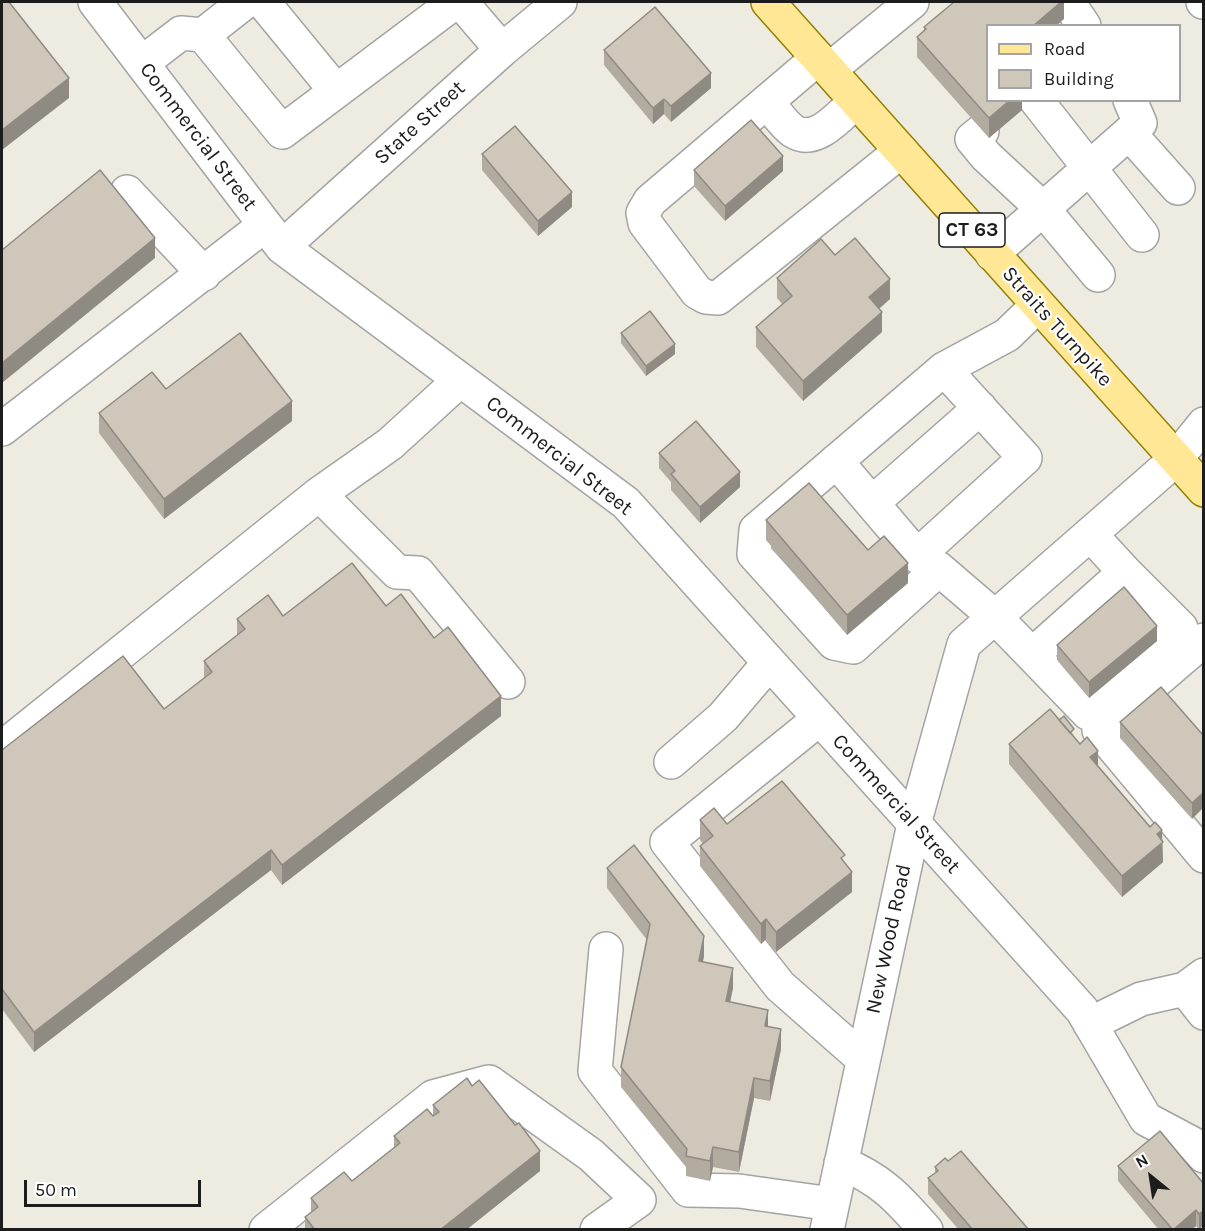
<!DOCTYPE html>
<html>
<head>
<meta charset="utf-8">
<style>
	body { margin:0 }
	#map { position:relative; width:1205px; height:1231px; overflow:hidden; background:#eeece1; font-family:Karla,sans-serif }
	canvas { display:block }
	.frame { position:absolute; inset:0; border:3px solid #1c1c1c; pointer-events:none }
	.legend { position:absolute; left:986px; top:24px; width:195px; height:78px; box-sizing:border-box; background:#fff; border:2px solid #a4a4a4; margin:0; padding:8px 10px; list-style:none; font-size:18px; color:#1c1c1c }
	.legend li { display:flex; align-items:center; gap:12px; height:30px }
	.legend b { width:30px; border:2px solid #a4a4a4 }
	.north { position:absolute; left:1121px; top:1147px; width:60px; height:60px; -webkit-text-stroke:4px #fff; paint-order:stroke; rotate:330deg; font-size:16px; font-weight:700; line-height:24px; text-align:center; color:#1c1c1c }
	.north::after { content:''; display:block; margin:auto; width:21px; height:27px; background:#1c1c1c; clip-path:polygon(50% 0,100% 100%,50% 72%,0 100%) }
	.scale { position:absolute; left:24px; top:1180px; width:177px; height:27px; box-sizing:border-box; border:3px solid #1c1c1c; border-top:0; padding-left:8px; font-size:18px; line-height:21px; white-space:nowrap; color:#1c1c1c; -webkit-text-stroke:4px #fff; paint-order:stroke }
</style>
</head>
<body>
<div id="map">
<canvas width="1205" height="1231"></canvas>
<div class="frame"></div>
<ul class="legend">
<li><b style="height:8px;background:#ffe795"></b>Road</li>
<li><b style="height:16px;background:#cec7ba"></b>Building</li>
</ul>
<div class="north">N</div>
<div class="scale">50 m</div>
</div>
<script>
const ctx = document.querySelector('canvas').getContext('2d');
ctx.lineJoin = 'round';
function strokePath(path, color, width, dash) { ctx.strokeStyle = color; ctx.lineWidth = width; ctx.lineCap = dash ? 'butt' : 'round'; ctx.setLineDash(dash || []); ctx.stroke(path); }
function paint(path, color) { ctx.fillStyle = color; ctx.fill(path, 'evenodd'); }
function write(font, color, halo, rows, align = 'center') {
  ctx.font = font + ' Karla,sans-serif'; ctx.lineWidth = 4.5; ctx.setLineDash([]); ctx.textBaseline = 'middle'; ctx.strokeStyle = halo; ctx.fillStyle = color; for (const [text, x, y, turn = 0] of rows) {
    ctx.save(); ctx.translate(x, y); ctx.rotate((+turn || 0) * Math.PI / 180); ctx.textAlign = isNaN(turn) ? turn : align; if (halo) ctx.strokeText(text, 0, 0); ctx.fillText(text, 0, 0); ctx.restore();
  }
}
const minor = new Path2D(`
	M95,2l187,245 344,256 456,507 64,109 47,25 11,12
	M263,2l73,89
	M461,2l41,48
	M1068,2l16,24
	M1203,2h1
	M203,35l42,-33
	M818,58l-168,143 -7,12 2,10 52,69 9,5 12,1 183,-147
	M142,63l39,-30 22,2 79,97 173,-130
	M829,70l83,-68
	M1036,100l106,135
	M767,102c8,9 16,22 26,29 23,15 47,-16 63,-30
	M982,131l-10,8 14,17 57,53 55,66
	M1129,133l49,55
	M127,192l77,82
	M282,247l220,-197 58,-48
	M992,254l148,-131 -10,-23
	M2,429l263,-204
	M836,461l81,95 22,13 56,48 37,38
	M319,494l78,78 21,1 90,109
	M872,503l108,-95
	M1090,534l35,38 -93,83 56,58 93,-85 -56,-56
	M917,556l108,-98 -81,-89
	M939,569l-86,78 -19,-4 -80,-89 2,-24 188,-161 63,-34 31,-30
	M1204,640l-105,90 105,126
	M819,719l-152,123 113,144 83,73
	M2,748l317,-254 71,-50 70,-64
	M671,762l52,-45 46,-54
	M606,949l-11,122 93,119 51,1 93,13
	M1185,989l19,24
	M1090,1024l51,-25 44,-10 19,-14
	M841,1163c40,16 57,35 85,67
	M266,1230l167,-133 56,-15 102,73 48,45 -42,30
	M827,1230l87,-406 50,-180 211,-184 29,-36`);
const major = new Path2D(`
	M768,2l436,488`);
const wall = new Path2D(`
	M1064,2v17l-77,7v74h35v10l-33,28 -72,-81v-20l7,-7v-3z
	M604,50l107,38 -40,34 -7,-8 -11,10 -49,-59z
	M482,154l90,53 -34,29 -56,-66z
	M694,170l89,1 -58,50 -31,-35z
	M835,255l55,44 -11,10 3,23 -79,69 -47,-54v-20l26,-23 -5,-6v-20z
	M621,333l54,21 -29,22 -25,-33z
	M166,389l126,32 -128,98 -65,-86v-20z
	M659,453l81,34 -40,36 -29,-33v-8l-12,-14z
	M766,520l102,30 40,33 -61,52 -81,-95z
	M386,606l48,32 67,78 -219,169 -11,-15 -237,182 -32,-43v-259l162,-41 40,-31v-17l33,-26v-16l46,-3z
	M1157,641l-68,57 -32,-38v-15z
	M1059,720l15,15 -1,1 89,104 1,22 -41,35 -113,-133v-20z
	M1120,722l83,13 -11,84 -72,-81z
	M700,820l27,4 118,39 7,29 -76,60 -10,-13 -5,5 -61,-78v-20l3,-2 -3,-4z
	M607,868l97,88 -1,5 30,27 -3,14 38,24 13,23 -11,52 -16,-3 -15,74 -26,-5 -3,14 -24,-5v-9l-65,-80v-20l26,-127 -40,-52z
	M433,1105l107,66 -74,59h-161v-13l6,-4v-15l41,-17 42,-33v-12l39,-20z
	M1118,1166l85,17v43l-4,3 -3,-3 -5,4h-32l-41,-49z
	M935,1167l94,63h-70l-31,-36v-16l7,-5z`);
const shadedWall = new Path2D(`
	M1061,2h3v17l-8,7h-23z
	M711,73v15l-40,34v-16z
	M69,78v20l-67,52v-20z
	M664,99v15l-11,10v-16z
	M1010,100h12v10l-33,28v-20z
	M783,156v15l-58,50v-15z
	M572,192v15l-34,29v-15z
	M155,238v20l-153,125v-20z
	M890,279v20l-21,18v-20z
	M882,312v20l-79,69v-20z
	M675,344v10l-29,22v-10z
	M292,401v20l-128,98v-20z
	M740,472v15l-40,36v-16z
	M908,563v20l-61,52v-20z
	M1157,626v15l-68,57v-16z
	M501,696v20l-219,169v-20z
	M1098,751v20l-8,-14z
	M1203,793v15l-11,11v-16z
	M1162,830l1,32 -41,35v-21l35,-42z
	M271,850v20l-237,182v-20z
	M852,872v20l-76,60v-20z
	M766,919v20l-5,5v-20z
	M704,936v20l-5,25v-20z
	M733,968v20l-7,33v-20z
	M768,1010v20l-3,-4z
	M781,1029v20l-11,52v-20z
	M754,1078v20l-15,74v-20z
	M713,1147v20l-3,14v-20z
	M540,1151v20l-74,59h-26z
	M1196,1210v16l-5,4h-18z
	M1203,1211v15l-4,3v-15z`);
const building = new Path2D(`
	M2,2h7l60,76 -67,52z
	M954,2h107l-28,24h-46v74h23l-21,18 -72,-81 9,-8 -2,-2z
	M655,7l56,66 -40,33 -7,-7 -11,9 -49,-58z
	M751,120l32,36 -58,50 -31,-36z
	M515,126l57,66 -34,29 -56,-67z
	M100,170l55,68 -153,125v-113z
	M855,238l35,41 -21,18 13,15 -79,69 -47,-54 36,-31 -15,-18 44,-39 14,16z
	M650,311l25,33 -29,22 -25,-33z
	M240,333l52,68 -128,98 -65,-86 53,-41 14,17z
	M696,421l44,51 -40,35 -29,-33 4,-3 -16,-18z
	M809,483l59,67 16,-14 24,27 -61,52 -81,-95z
	M352,563l34,43 15,-12 33,44 14,-11 53,69 -219,169 -11,-15 -237,182 -32,-43v-239l121,-94 41,53 48,-37 -8,-11 41,-32 -8,-10 31,-24 15,21z
	M1124,587l33,39 -68,56 -32,-37z
	M1161,687l42,48v58l-11,10 -72,-81z
	M1050,709l30,35 7,-7 11,14 -8,6 60,70 5,-5 7,8 -5,4 6,8 -41,34 -113,-132z
	M1064,716l10,13 -4,4 -11,-13z
	M782,781l63,74 -4,3 11,14 -76,60 -10,-13 -5,5 -61,-78 13,-10 -13,-16 14,-12 13,16z
	M634,845l70,91 -5,25 34,7 -7,33 42,9 -3,16 16,3 -11,52 -16,-3 -15,74 -26,-5 -3,14 -24,-5 1,-7 -66,-82 29,-143 -43,-56z
	M467,1078l5,8 7,-6 36,45 4,-2 21,28 -100,79h-125l-10,-13 13,-10 -7,-9 33,-26 8,9 48,-38 -6,-7 33,-27 6,7 6,-4 -6,-7z
	M1160,1131l43,52v28l-4,3 -3,-4 -23,20 -55,-64z
	M961,1151l68,79h-56l-45,-52 10,-7 -3,-4 10,-9 3,3z`);
const shields = [
	[972,230,66]
];
const shieldNames = [
	["CT 63",972,230]
];
const streetNames = [
	["State Street",420,123,-42],
	["Commercial Street",198,137,53],
	["Straits Turnpike",1057,327,48],
	["Commercial Street",559,456,38],
	["Commercial Street",896,804,48],
	["New Wood Road",889,939,-78]
];
strokePath(minor, '#a3a3a3', 36);
strokePath(major, '#948100', 36);
strokePath(minor, '#fff', 33);
strokePath(major, '#ffe795', 33);
paint(wall, '#b1aba0');
paint(shadedWall, '#908b82');
paint(building, '#cec7ba');
strokePath(building, '#908b82', 1.5);
for (const [x, y, w] of shields) { const box = new Path2D(); box.roundRect(x - w / 2, y - 17, w, 34, 4.5); ctx.fillStyle = '#fff'; ctx.fill(box); strokePath(box, '#1c1c1c', 1.5); }
write('bold 20px', '#1c1c1c', null, shieldNames);
write('21px', '#1c1c1c', '#fff', streetNames);
</script>
</body>
</html>
